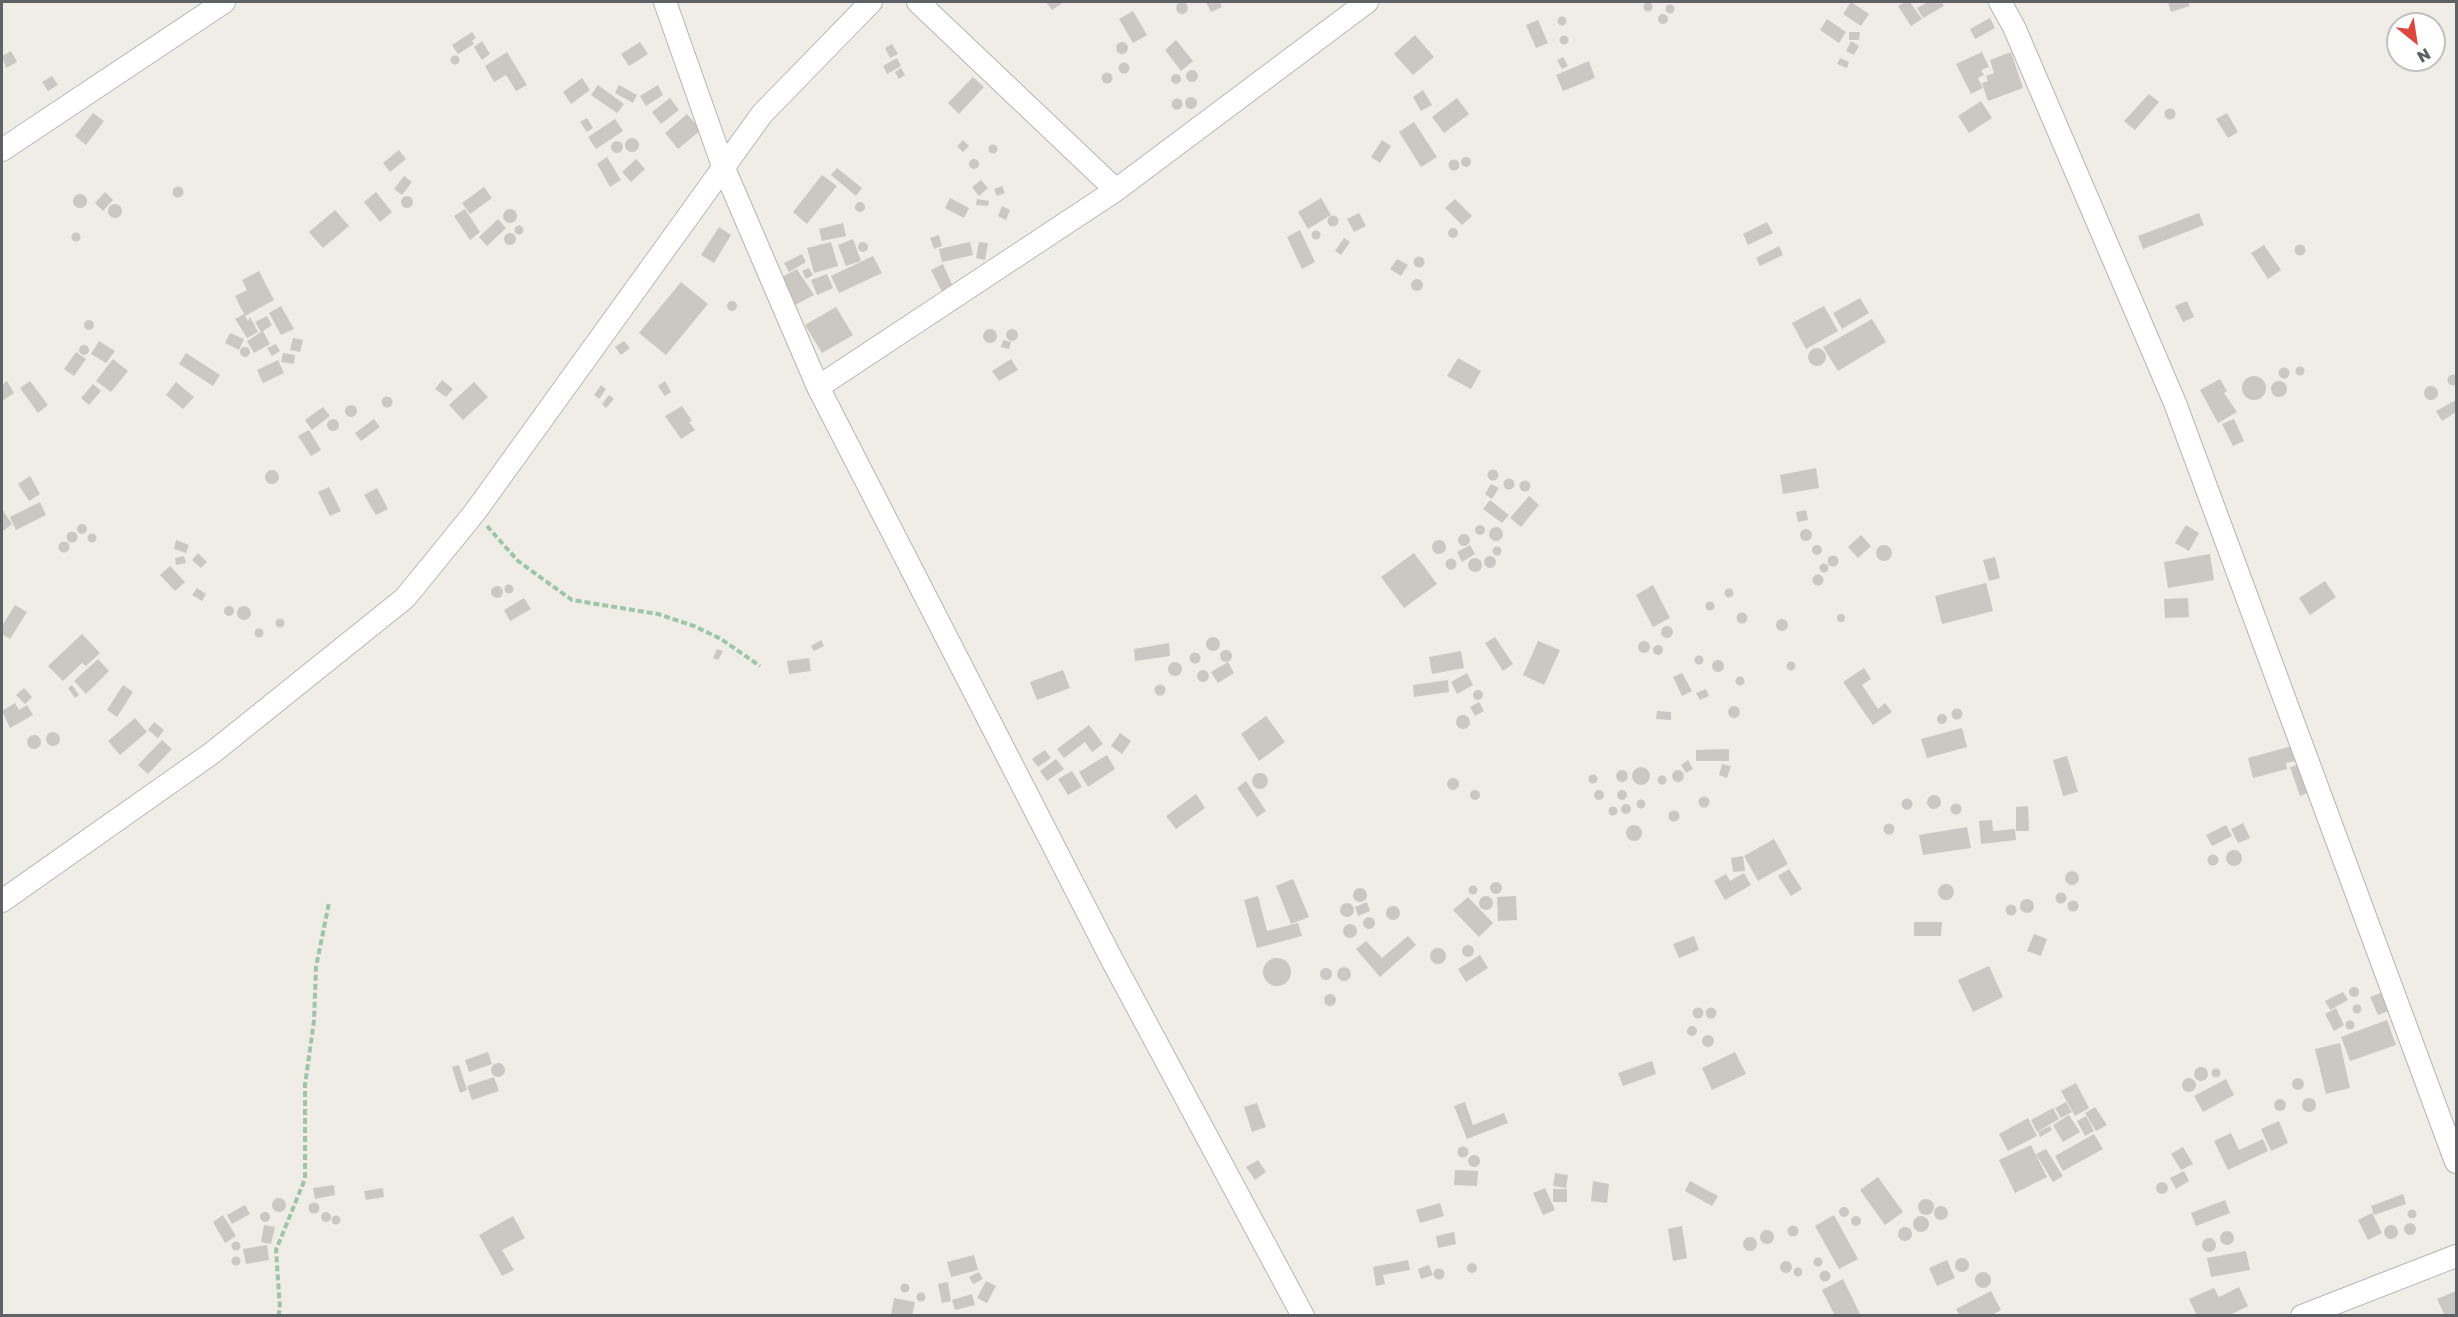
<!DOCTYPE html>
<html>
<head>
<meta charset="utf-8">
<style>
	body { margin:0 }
	#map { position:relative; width:2458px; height:1317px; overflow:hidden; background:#efede6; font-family:"Golos Text",sans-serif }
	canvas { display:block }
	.frame { position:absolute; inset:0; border:3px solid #5e6166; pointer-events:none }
	.north { position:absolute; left:2386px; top:12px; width:60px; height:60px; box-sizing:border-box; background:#fff; border:2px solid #bfc0c2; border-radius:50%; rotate:150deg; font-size:16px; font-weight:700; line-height:24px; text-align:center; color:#5e6166 }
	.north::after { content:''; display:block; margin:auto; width:21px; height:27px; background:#dd473e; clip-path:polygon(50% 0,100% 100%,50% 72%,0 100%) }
</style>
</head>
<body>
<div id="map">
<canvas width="2458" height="1317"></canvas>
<div class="frame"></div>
<div class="north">N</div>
</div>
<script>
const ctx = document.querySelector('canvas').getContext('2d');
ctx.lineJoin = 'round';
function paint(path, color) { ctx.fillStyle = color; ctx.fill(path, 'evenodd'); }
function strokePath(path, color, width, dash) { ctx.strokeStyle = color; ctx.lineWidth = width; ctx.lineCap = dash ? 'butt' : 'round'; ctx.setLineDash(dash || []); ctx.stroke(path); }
const building = new Path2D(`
	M1046,2h18l-12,8z
	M1206,2h14l2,5 -11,5z
	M1851,2l18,12 -8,12 -18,-12z
	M1905,2h5l12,17 -11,7 -13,-20z
	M1928,2h14l2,4 -21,12 -6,-10z
	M2168,2h20l2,4 -19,6z
	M1176 8a6 6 0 1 1 12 0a6 6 0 1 1-12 0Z
	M1643.5 7a4.5 4.5 0 1 1 9 0a4.5 4.5 0 1 1-9 0Z
	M1665.5 9a4.5 4.5 0 1 1 9 0a4.5 4.5 0 1 1-9 0Z
	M1133,11l14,24 -14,8 -14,-24z
	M1658 19a5 5 0 1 1 10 0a5 5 0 1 1-10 0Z
	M1557.5 21a4.5 4.5 0 1 1 9 0a4.5 4.5 0 1 1-9 0Z
	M1990,18l5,10 -20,11 -5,-10z
	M1827,19l19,13 -7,11 -19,-13z
	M1538,20l10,23 -12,5 -10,-23z
	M472,32l4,6 -4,3 2,3 -16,10 -6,-9z
	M1849,32h11l-1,8h-10z
	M1415,35l19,22 -21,18 -19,-21z
	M1559.5 40a4.5 4.5 0 1 1 9 0a4.5 4.5 0 1 1-9 0Z
	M1176,40l17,21 -12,10 -16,-21z
	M482,41l8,13 -8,6 -8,-13z
	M1851,41l8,5 -5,9 -8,-4z
	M1116 48a6 6 0 1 1 12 0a6 6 0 1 1-12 0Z
	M640,42l8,12 -19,12 -8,-12z
	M892,44l6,10 -8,4 -5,-10z
	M11,51l6,11 -11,6 -4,-12z
	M507,52l20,33 -11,6 -10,-16 -12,7 -9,-16z
	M1982,52l7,15 -8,3 3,5 -6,3 5,10 -12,6 -15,-30z
	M2011,52l12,36 -35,13 -6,-18 6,-2 -2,-5 8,-3 -4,-13z
	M450.5 60a4.5 4.5 0 1 1 9 0a4.5 4.5 0 1 1-9 0Z
	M1563,57l5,9 -6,3 -5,-9z
	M897,58l4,8 -14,8 -4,-8z
	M1840,58l9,4 -2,6 -10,-4z
	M1589,61l6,17 -32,13 -7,-16z
	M1118.5 68a5.5 5.5 0 1 1 11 0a5.5 5.5 0 1 1-11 0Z
	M901,68l4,7 -6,4 -4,-7z
	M1186 76a6 6 0 1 1 12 0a6 6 0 1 1-12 0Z
	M1101.5 78a5.5 5.5 0 1 1 11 0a5.5 5.5 0 1 1-11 0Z
	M1171 79a5 5 0 1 1 10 0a5 5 0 1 1-10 0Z
	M52,76l6,9 -10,6 -6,-9z
	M973,77l11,10 -25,27 -11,-11z
	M582,78l8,12 -19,14 -8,-12z
	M598,85l26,19 -7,9 -26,-18z
	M619,85l18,10 -4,8 -18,-10z
	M658,85l5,10 -17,11 -6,-10z
	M1423,90l9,15 -11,6 -8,-14z
	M2149,94l10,8 -24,28 -11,-9z
	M1185 103a6 6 0 1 1 12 0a6 6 0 1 1-12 0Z
	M670,98l9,12 -18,14 -9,-12z
	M1457,98l12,16 -25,19 -12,-16z
	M1171.5 104a5.5 5.5 0 1 1 11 0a5.5 5.5 0 1 1-11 0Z
	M1981,101l11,17 -23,15 -11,-17z
	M2164.5 114a5.5 5.5 0 1 1 11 0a5.5 5.5 0 1 1-11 0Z
	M93,113l11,8 -18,24 -11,-9z
	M2227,113l11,19 -10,6 -12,-19z
	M687,114l14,16 -23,19 -13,-16z
	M587,118l6,10 -6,4 -7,-10z
	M615,119l8,12 -27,18 -8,-12z
	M1414,122l23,35 -16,10 -22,-35z
	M625 145a7 7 0 1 1 14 0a7 7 0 1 1-14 0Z
	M963,140l6,6 -6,6 -6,-6z
	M1382,140l9,6 -11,17 -9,-6z
	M611 147a6 6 0 1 1 12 0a6 6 0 1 1-12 0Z
	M988.5 149a4.5 4.5 0 1 1 9 0a4.5 4.5 0 1 1-9 0Z
	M399,150l7,9 -16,13 -7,-9z
	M607,157l14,23 -11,7 -13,-23z
	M1461 162a5 5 0 1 1 10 0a5 5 0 1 1-10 0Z
	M969 164a5 5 0 1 1 10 0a5 5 0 1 1-10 0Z
	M636,159l9,10 -14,13 -9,-10z
	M1448.5 165a5.5 5.5 0 1 1 11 0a5.5 5.5 0 1 1-11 0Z
	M837,168l25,20 -6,8 -25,-21z
	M822,175l15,11 -30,38 -14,-12z
	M404,176l8,6 -10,13 -8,-6z
	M981,180l7,8 -9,8 -7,-9z
	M1002,186l3,7 -8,3 -3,-7z
	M172.5 192a5.5 5.5 0 1 1 11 0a5.5 5.5 0 1 1-11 0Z
	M484,187l8,11 -22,16 -8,-11z
	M105,192l8,8 -10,11 -8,-8z
	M376,192l16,20 -12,10 -16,-20z
	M73 201a7 7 0 1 1 14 0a7 7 0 1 1-14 0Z
	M401 202a6 6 0 1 1 12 0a6 6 0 1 1-12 0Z
	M950,198l19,10 -5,10 -19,-10z
	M1321,198l10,17 -23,14 -10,-17z
	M977,199l12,2 -1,5 -12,-1z
	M1455,199l17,17 -10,9 -17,-17z
	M855 207a5 5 0 1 1 10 0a5 5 0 1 1-10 0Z
	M108 211a7 7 0 1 1 14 0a7 7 0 1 1-14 0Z
	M1002,206l8,4 -4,10 -8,-4z
	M465,209l15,23 -10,8 -16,-24z
	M503 216a7 7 0 1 1 14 0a7 7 0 1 1-14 0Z
	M335,210l14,16 -26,22 -14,-16z
	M1359,213l7,13 -12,6 -7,-13z
	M2199,213l5,12 -61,24 -5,-13z
	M1327.5 221a5.5 5.5 0 1 1 11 0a5.5 5.5 0 1 1-11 0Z
	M498,219l8,9 -19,18 -8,-9z
	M1767,222l6,11 -25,12 -5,-11z
	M843,223l3,13 -24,5 -3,-12z
	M514.5 230a4.5 4.5 0 1 1 9 0a4.5 4.5 0 1 1-9 0Z
	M719,227l12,8 -17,28 -13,-8z
	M1448 233a5 5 0 1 1 10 0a5 5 0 1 1-10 0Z
	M1300,230l15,32 -13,7 -15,-32z
	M1311.5 235a4.5 4.5 0 1 1 9 0a4.5 4.5 0 1 1-9 0Z
	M71.5 237a4.5 4.5 0 1 1 9 0a4.5 4.5 0 1 1-9 0Z
	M504 239a6 6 0 1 1 12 0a6 6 0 1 1-12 0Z
	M939,235l3,11 -8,3 -4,-11z
	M1344,238l6,4 -9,13 -6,-4z
	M853,239l8,22 -15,5 -8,-21z
	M831,242l7,24 -24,7 -7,-25z
	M970,242l3,13 -31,7 -3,-13z
	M979,242l9,1 -3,17 -9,-2z
	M858 247a5 5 0 1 1 10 0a5 5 0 1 1-10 0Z
	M2294.5 250a5.5 5.5 0 1 1 11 0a5.5 5.5 0 1 1-11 0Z
	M2264,245l17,25 -13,9 -17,-26z
	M1779,246l4,9 -23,11 -4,-8z
	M802,254l4,8 -17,10 -5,-9z
	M873,256l9,17 -43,20 -8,-17z
	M1413.5 262a5.5 5.5 0 1 1 11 0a5.5 5.5 0 1 1-11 0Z
	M1397,259l11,6 -7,11 -11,-7z
	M943,264l11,25 -11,5 -12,-24z
	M809,268l4,7 -7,4 -4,-8z
	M797,269l17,26 -19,10 -15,-27z
	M259,271l15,29 -29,16 -10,-20 12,-6 -5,-10z
	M827,274l6,14 -16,7 -6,-15z
	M1411 285a6 6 0 1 1 12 0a6 6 0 1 1-12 0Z
	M681,282l27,22 -42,51 -27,-22z
	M1860,298l9,15 -27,16 -9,-16z
	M727 306a5 5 0 1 1 10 0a5 5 0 1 1-10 0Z
	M2187,301l7,16 -11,5 -8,-16z
	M281,306l13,23 -13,6 -12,-22z
	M1824,306l14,25 -32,18 -14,-26z
	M836,307l17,28 -31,18 -17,-28z
	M244,314l4,7 2,-4 8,15 -11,6 -12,-19z
	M267,316l5,9 -9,6 7,13 -16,9 -7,-12 14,-9 -6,-10z
	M1872,319l14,23 -48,29 -15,-24z
	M84 325a5 5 0 1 1 10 0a5 5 0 1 1-10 0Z
	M1006 335a6 6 0 1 1 12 0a6 6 0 1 1-12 0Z
	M983 336a7 7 0 1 1 14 0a7 7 0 1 1-14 0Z
	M230,333l14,6 -5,11 -14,-7z
	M293,338l10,2 -3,12 -10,-2z
	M1003,340l8,2 -2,7 -8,-2z
	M99,341l16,10 -9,12 -15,-9z
	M624,341l6,7 -9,7 -6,-8z
	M276,344l4,7 -8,5 -5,-8z
	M79 350a5 5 0 1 1 10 0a5 5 0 1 1-10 0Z
	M240 352a5 5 0 1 1 10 0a5 5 0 1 1-10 0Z
	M1808 357a9 9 0 1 1 18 0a9 9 0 1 1-18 0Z
	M76,352l10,7 -12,17 -10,-7z
	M186,353l34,22 -7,11 -34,-22z
	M283,353l12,2 -1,9 -13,-2z
	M1458,358l23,13 -10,18 -24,-13z
	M113,359l15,12 -17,21 -15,-11z
	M1011,359l7,11 -19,11 -7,-10z
	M278,360l6,13 -21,10 -6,-13z
	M2295.5 371a4.5 4.5 0 1 1 9 0a4.5 4.5 0 1 1-9 0Z
	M2278.5 373a5.5 5.5 0 1 1 11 0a5.5 5.5 0 1 1-11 0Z
	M2447.5 380a5.5 5.5 0 1 1 11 0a5.5 5.5 0 1 1-11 0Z
	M2242 388a12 12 0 1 1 24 0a12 12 0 1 1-24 0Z
	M2220,379l7,12 -3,2 13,19 -19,11 -18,-33z
	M442,380l11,9 -7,8 -11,-8z
	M7,381l7,12 -12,8v-16z
	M30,381l18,24 -10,8 -18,-25z
	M665,381l6,11 -6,4 -7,-10z
	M2271 389a8 8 0 1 1 16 0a8 8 0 1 1-16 0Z
	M176,382l18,15 -11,12 -17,-14z
	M474,382l14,15 -25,23 -14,-15z
	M93,384l8,7 -12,14 -8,-7z
	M601,385l5,4 -7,10 -5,-4z
	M2424 393a7 7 0 1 1 14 0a7 7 0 1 1-14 0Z
	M609,395l5,4 -8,9 -4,-4z
	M381.5 402a5.5 5.5 0 1 1 11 0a5.5 5.5 0 1 1-11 0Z
	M2456,400v12l-14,9 -6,-10z
	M345 411a6 6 0 1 1 12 0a6 6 0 1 1-12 0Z
	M682,406l10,15 -3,1 6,8 -14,9 -16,-23z
	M323,407l7,9 -18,14 -7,-10z
	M374,419l6,8 -19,14 -6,-8z
	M2234,419l10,22 -11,5 -11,-22z
	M327 425a6 6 0 1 1 12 0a6 6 0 1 1-12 0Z
	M309,430l12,20 -10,6 -13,-20z
	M1816,468l3,20 -36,6 -3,-19z
	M1487.5 475a5.5 5.5 0 1 1 11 0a5.5 5.5 0 1 1-11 0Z
	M265 477a7 7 0 1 1 14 0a7 7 0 1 1-14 0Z
	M30,476l10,18 -11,7 -11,-17z
	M1503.5 484a5.5 5.5 0 1 1 11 0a5.5 5.5 0 1 1-11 0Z
	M1519.5 486a5.5 5.5 0 1 1 11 0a5.5 5.5 0 1 1-11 0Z
	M1491,484l8,4 -7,11 -7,-5z
	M329,487l12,24 -11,5 -12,-24z
	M377,488l11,21 -12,6 -12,-20z
	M1529,496l10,9 -18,22 -11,-9z
	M1490,500l19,15 -7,8 -19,-14z
	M40,502l6,13 -30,15 -6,-13z
	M2,509l10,15 -10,8z
	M1806,510l2,10 -10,2 -2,-10z
	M77 529a5 5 0 1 1 10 0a5 5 0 1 1-10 0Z
	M2186,525l13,8 -10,18 -14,-8z
	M1475 530a5 5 0 1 1 10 0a5 5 0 1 1-10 0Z
	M1489 534a7 7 0 1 1 14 0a7 7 0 1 1-14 0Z
	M1800 535a6 6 0 1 1 12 0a6 6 0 1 1-12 0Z
	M66.5 537a5.5 5.5 0 1 1 11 0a5.5 5.5 0 1 1-11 0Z
	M87.5 538a4.5 4.5 0 1 1 9 0a4.5 4.5 0 1 1-9 0Z
	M1458 540a6 6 0 1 1 12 0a6 6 0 1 1-12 0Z
	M1861,535l10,11 -13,12 -10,-11z
	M176,540l13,5 -3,8 -12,-4z
	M1432 547a7 7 0 1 1 14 0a7 7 0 1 1-14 0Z
	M58.5 547a5.5 5.5 0 1 1 11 0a5.5 5.5 0 1 1-11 0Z
	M1470,545l5,9 -13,8 -5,-10z
	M1876 553a8 8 0 1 1 16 0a8 8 0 1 1-16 0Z
	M1812 550a5 5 0 1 1 10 0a5 5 0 1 1-10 0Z
	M1492.5 551a4.5 4.5 0 1 1 9 0a4.5 4.5 0 1 1-9 0Z
	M198,553l9,9 -6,6 -9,-8z
	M1414,553l23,31 -33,24 -23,-31z
	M2210,554l4,26 -46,8 -4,-26z
	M1827.5 561a5.5 5.5 0 1 1 11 0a5.5 5.5 0 1 1-11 0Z
	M1484 562a6 6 0 1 1 12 0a6 6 0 1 1-12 0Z
	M184,556l2,7 -10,2 -1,-7z
	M1995,557l5,21 -11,3 -6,-21z
	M1468 565a7 7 0 1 1 14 0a7 7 0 1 1-14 0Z
	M1445.5 564a5.5 5.5 0 1 1 11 0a5.5 5.5 0 1 1-11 0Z
	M1819.5 568a4.5 4.5 0 1 1 9 0a4.5 4.5 0 1 1-9 0Z
	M170,566l15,16 -10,9 -15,-16z
	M1812.5 580a5.5 5.5 0 1 1 11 0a5.5 5.5 0 1 1-11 0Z
	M2325,581l11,16 -26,18 -11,-17z
	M1986,583l7,28 -51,13 -7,-28z
	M504.5 589a4.5 4.5 0 1 1 9 0a4.5 4.5 0 1 1-9 0Z
	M1653,585l17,33 -17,9 -17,-32z
	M491 592a6 6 0 1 1 12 0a6 6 0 1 1-12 0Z
	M197,588l9,6 -4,7 -10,-6z
	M1724.5 593a4.5 4.5 0 1 1 9 0a4.5 4.5 0 1 1-9 0Z
	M524,598l7,11 -21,12 -6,-11z
	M2188,598l1,19 -24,1 -1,-19z
	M1705.5 606a4.5 4.5 0 1 1 9 0a4.5 4.5 0 1 1-9 0Z
	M15,605l12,7 -17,27 -8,-5v-8z
	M237 613a7 7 0 1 1 14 0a7 7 0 1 1-14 0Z
	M224 611a5 5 0 1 1 10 0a5 5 0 1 1-10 0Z
	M1736.5 618a5.5 5.5 0 1 1 11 0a5.5 5.5 0 1 1-11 0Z
	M1837 618a4 4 0 1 1 8 0a4 4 0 1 1-8 0Z
	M275.5 623a4.5 4.5 0 1 1 9 0a4.5 4.5 0 1 1-9 0Z
	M1776 625a6 6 0 1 1 12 0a6 6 0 1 1-12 0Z
	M1661 632a6 6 0 1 1 12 0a6 6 0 1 1-12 0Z
	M254.5 633a4.5 4.5 0 1 1 9 0a4.5 4.5 0 1 1-9 0Z
	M82,634l18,19 -14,13 -4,-3 -19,18 -15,-15z
	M1495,637l18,27 -10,7 -18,-28z
	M1206 644a7 7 0 1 1 14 0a7 7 0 1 1-14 0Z
	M821,640l3,6 -10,5 -3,-5z
	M1638 647a6 6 0 1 1 12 0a6 6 0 1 1-12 0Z
	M1538,641l22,9 -16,35 -21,-10z
	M1169,643l1,13 -35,5 -1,-12z
	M1653 650a5 5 0 1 1 10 0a5 5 0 1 1-10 0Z
	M717,649l6,2 -5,9 -5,-2z
	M1220 656a6 6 0 1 1 12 0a6 6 0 1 1-12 0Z
	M1461,651l3,17 -32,6 -3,-17z
	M1189.5 658a5.5 5.5 0 1 1 11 0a5.5 5.5 0 1 1-11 0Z
	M1694.5 660a4.5 4.5 0 1 1 9 0a4.5 4.5 0 1 1-9 0Z
	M809,658l2,13 -22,3 -2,-13z
	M98,659l11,12 -23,23 -12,-13z
	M1712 666a6 6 0 1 1 12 0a6 6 0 1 1-12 0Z
	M1786.5 666a4.5 4.5 0 1 1 9 0a4.5 4.5 0 1 1-9 0Z
	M1228,662l6,11 -16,10 -7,-11z
	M1168 669a7 7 0 1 1 14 0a7 7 0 1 1-14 0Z
	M1864,668l7,11 -9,6 16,24 7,-6 7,9 -19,13 -30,-43z
	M1063,670l7,18 -33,12 -7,-18z
	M1197 676a6 6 0 1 1 12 0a6 6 0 1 1-12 0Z
	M1467,673l6,12 -16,9 -6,-12z
	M1682,673l10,18 -10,5 -9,-19z
	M1735.5 681a4.5 4.5 0 1 1 9 0a4.5 4.5 0 1 1-9 0Z
	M1448,680l1,12 -35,5 -1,-12z
	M1154.5 690a5.5 5.5 0 1 1 11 0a5.5 5.5 0 1 1-11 0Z
	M72,685l7,10 -4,3 -7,-10z
	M123,685l10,7 -16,25 -10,-7z
	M24,688l8,9 -7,7 -9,-9z
	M1706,689l3,7 -9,4 -4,-7z
	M1473 695a5 5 0 1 1 10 0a5 5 0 1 1-10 0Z
	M1479,702l5,9 -9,5 -5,-9z
	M15,703l4,7 8,-5 6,10 -23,13 -8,-17z
	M1728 712a6 6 0 1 1 12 0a6 6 0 1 1-12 0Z
	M1951.5 714a5.5 5.5 0 1 1 11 0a5.5 5.5 0 1 1-11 0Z
	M1657,711l14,1v8l-15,-1z
	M1937 719a5 5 0 1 1 10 0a5 5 0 1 1-10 0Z
	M1456 722a7 7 0 1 1 14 0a7 7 0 1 1-14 0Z
	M1266,716l19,26 -26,19 -18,-27z
	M135,718l12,14 -27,23 -12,-14z
	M154,722l10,8 -6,8 -10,-8z
	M1089,725l14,19 -11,8 -7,-10 -21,16 -7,-9z
	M1962,728l5,19 -40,11 -6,-19z
	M46 739a7 7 0 1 1 14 0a7 7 0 1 1-14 0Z
	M1120,733l11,8 -9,13 -11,-8z
	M27 742a7 7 0 1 1 14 0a7 7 0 1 1-14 0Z
	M162,740l10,9 -24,25 -10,-9z
	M2292,746l4,15 -10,2 1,6 -34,9 -5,-20z
	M1729,749v12h-33v-11z
	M1045,750l6,8 -13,9 -6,-8z
	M1107,755l8,14 -27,18 -9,-15z
	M2067,756l11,36 -15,4 -10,-36z
	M1056,759l8,10 -17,12 -7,-10z
	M1688,760l5,9 -7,4 -5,-8z
	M1722,764l9,2 -4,12 -8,-3z
	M2301,764l9,28 -10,4 -10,-29z
	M1632 776a9 9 0 1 1 18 0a9 9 0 1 1-18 0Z
	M1672 776a6 6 0 1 1 12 0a6 6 0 1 1-12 0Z
	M1616 776a6 6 0 1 1 12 0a6 6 0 1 1-12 0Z
	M1072,771l10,16 -14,8 -10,-16z
	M1252 781a8 8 0 1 1 16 0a8 8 0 1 1-16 0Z
	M1588.5 779a4.5 4.5 0 1 1 9 0a4.5 4.5 0 1 1-9 0Z
	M1657.5 780a4.5 4.5 0 1 1 9 0a4.5 4.5 0 1 1-9 0Z
	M1447 784a6 6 0 1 1 12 0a6 6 0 1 1-12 0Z
	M1246,781l20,30 -9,6 -20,-29z
	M1470 795a5 5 0 1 1 10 0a5 5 0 1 1-10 0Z
	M1617 795a5 5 0 1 1 10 0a5 5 0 1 1-10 0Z
	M1594 795a5 5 0 1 1 10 0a5 5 0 1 1-10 0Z
	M1196,794l9,14 -29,21 -10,-13z
	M1927 802a7 7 0 1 1 14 0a7 7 0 1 1-14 0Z
	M1698.5 802a5.5 5.5 0 1 1 11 0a5.5 5.5 0 1 1-11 0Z
	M1901.5 804a5.5 5.5 0 1 1 11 0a5.5 5.5 0 1 1-11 0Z
	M1636.5 804a4.5 4.5 0 1 1 9 0a4.5 4.5 0 1 1-9 0Z
	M1950.5 809a5.5 5.5 0 1 1 11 0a5.5 5.5 0 1 1-11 0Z
	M1621 809a5 5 0 1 1 10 0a5 5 0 1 1-10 0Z
	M2028,806l1,25h-13v-24z
	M1608.5 811a4.5 4.5 0 1 1 9 0a4.5 4.5 0 1 1-9 0Z
	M1668.5 816a5.5 5.5 0 1 1 11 0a5.5 5.5 0 1 1-11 0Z
	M1992,820l1,11 22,-2 1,11 -35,4 -2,-23z
	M2243,823l7,15 -12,5 -7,-14z
	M1883.5 829a5.5 5.5 0 1 1 11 0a5.5 5.5 0 1 1-11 0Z
	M2226,825l6,11 -20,10 -6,-11z
	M1626 833a8 8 0 1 1 16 0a8 8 0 1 1-16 0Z
	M1967,827l4,21 -48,7 -4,-20z
	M1774,839l14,25 -30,17 -14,-25z
	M2226 858a8 8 0 1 1 16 0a8 8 0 1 1-16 0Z
	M2207.5 860a5.5 5.5 0 1 1 11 0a5.5 5.5 0 1 1-11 0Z
	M1743,856l2,15 -12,1 -2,-14z
	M1789,869l13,20 -11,7 -13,-20z
	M2065 878a7 7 0 1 1 14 0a7 7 0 1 1-14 0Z
	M1744,873l7,12 -26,15 -11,-19 12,-7 4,7z
	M1293,879l16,38 -18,7 -15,-38z
	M1490 888a6 6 0 1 1 12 0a6 6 0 1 1-12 0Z
	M1938 892a8 8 0 1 1 16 0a8 8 0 1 1-16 0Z
	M1468.5 890a4.5 4.5 0 1 1 9 0a4.5 4.5 0 1 1-9 0Z
	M1353 895a7 7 0 1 1 14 0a7 7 0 1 1-14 0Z
	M2055.5 898a5.5 5.5 0 1 1 11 0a5.5 5.5 0 1 1-11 0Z
	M1479 903a7 7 0 1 1 14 0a7 7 0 1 1-14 0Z
	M1258,896l9,35 31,-8 4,13 -45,12 -13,-48z
	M1516,896l1,24 -19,1 -1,-24z
	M1468,897l25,26 -14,14 -26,-27z
	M2020 906a7 7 0 1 1 14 0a7 7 0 1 1-14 0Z
	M2067.5 906a5.5 5.5 0 1 1 11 0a5.5 5.5 0 1 1-11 0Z
	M1367,902l3,9 -12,5 -3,-9z
	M1340 910a7 7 0 1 1 14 0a7 7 0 1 1-14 0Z
	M2005.5 910a5.5 5.5 0 1 1 11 0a5.5 5.5 0 1 1-11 0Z
	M1386 913a7 7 0 1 1 14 0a7 7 0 1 1-14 0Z
	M1363 923a6 6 0 1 1 12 0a6 6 0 1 1-12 0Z
	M1914,922h28l-1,14h-27z
	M1343 931a7 7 0 1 1 14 0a7 7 0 1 1-14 0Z
	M2034,934l13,5 -6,17 -14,-5z
	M1408,936l8,9 -36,32 -24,-28 10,-8 16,17z
	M1694,936l5,14 -20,8 -6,-14z
	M1462 951a6 6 0 1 1 12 0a6 6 0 1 1-12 0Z
	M1430 956a8 8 0 1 1 16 0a8 8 0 1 1-16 0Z
	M1480,955l8,13 -22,14 -8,-13z
	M1263 972a14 14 0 1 1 28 0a14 14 0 1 1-28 0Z
	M1989,966l14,31 -30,15 -15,-32z
	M1337 974a7 7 0 1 1 14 0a7 7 0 1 1-14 0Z
	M1320 974a6 6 0 1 1 12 0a6 6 0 1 1-12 0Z
	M2349 992a5 5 0 1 1 10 0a5 5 0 1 1-10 0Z
	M2386,991l7,18 -15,6 -8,-18z
	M2343,992l5,8 -18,10 -5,-9z
	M1324 1000a6 6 0 1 1 12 0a6 6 0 1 1-12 0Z
	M2352.5 1009a4.5 4.5 0 1 1 9 0a4.5 4.5 0 1 1-9 0Z
	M1705.5 1013a5.5 5.5 0 1 1 11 0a5.5 5.5 0 1 1-11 0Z
	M1692.5 1013a5.5 5.5 0 1 1 11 0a5.5 5.5 0 1 1-11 0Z
	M2336,1008l8,17 -10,6 -9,-17z
	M2387,1020l9,25 -46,16 -9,-24z
	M2345.5 1025a4.5 4.5 0 1 1 9 0a4.5 4.5 0 1 1-9 0Z
	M1687 1031a5 5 0 1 1 10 0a5 5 0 1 1-10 0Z
	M1702 1041a6 6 0 1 1 12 0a6 6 0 1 1-12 0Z
	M2340,1043l10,45 -24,6 -11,-45z
	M488,1052l4,12 -23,8 -4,-12z
	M1735,1052l11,22 -34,16 -10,-22z
	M1652,1061l4,13 -33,12 -5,-13z
	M491 1070a7 7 0 1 1 14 0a7 7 0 1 1-14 0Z
	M459,1065l8,25 -7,3 -8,-26z
	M2194 1074a7 7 0 1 1 14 0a7 7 0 1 1-14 0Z
	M2211.5 1073a4.5 4.5 0 1 1 9 0a4.5 4.5 0 1 1-9 0Z
	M494,1077l5,14 -27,9 -5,-14z
	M2292 1084a6 6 0 1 1 12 0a6 6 0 1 1-12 0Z
	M2182 1085a7 7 0 1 1 14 0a7 7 0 1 1-14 0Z
	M2226,1079l8,16 -31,17 -9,-16z
	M2076,1083l13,25 -14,8 -14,-25z
	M2302 1105a7 7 0 1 1 14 0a7 7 0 1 1-14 0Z
	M2274 1105a6 6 0 1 1 12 0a6 6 0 1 1-12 0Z
	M1465,1102l8,23 31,-12 4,10 -41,16 -13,-33z
	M2066,1102l6,10 -11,6 -6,-10z
	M1257,1103l9,24 -14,5 -8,-25z
	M2095,1107l12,18 -11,6 -11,-18z
	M2053,1108l6,11 -22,13 -6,-12z
	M2069,1115l11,17 -17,10 -10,-17z
	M2086,1116l8,15 -9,5 -8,-15z
	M2028,1118l9,18 -29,15 -9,-17z
	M2279,1121l9,22 -17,8 -10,-22z
	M2050,1126l2,4 -12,7 -2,-5z
	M2231,1133l8,17 24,-11 5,12 -40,19 -14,-29z
	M2094,1134l9,15 -40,22 -8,-15z
	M2031,1145l16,32 -32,16 -16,-33z
	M1457.5 1152a5.5 5.5 0 1 1 11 0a5.5 5.5 0 1 1-11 0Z
	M2183,1147l10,17 -12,6 -10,-16z
	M2046,1149l17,27 -10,6 -17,-28z
	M1468 1161a6 6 0 1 1 12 0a6 6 0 1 1-12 0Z
	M1258,1160l8,12 -11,8 -9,-13z
	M1455,1170l23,1 -1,15 -23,-1z
	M2184,1171l5,10 -13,8 -6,-11z
	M1555,1173l13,2 -2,13 -13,-2z
	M1878,1177l25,35 -18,13 -25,-35z
	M1593,1181l16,3 -2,19 -16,-2z
	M1690,1181l28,15 -6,10 -27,-15z
	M2156 1188a6 6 0 1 1 12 0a6 6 0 1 1-12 0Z
	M334,1185l1,10 -20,4 -2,-11z
	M383,1188l1,9 -18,3 -2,-9z
	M1545,1188l10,22 -12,5 -10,-22z
	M1553,1189h14v13h-14z
	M2403,1194l3,10 -32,11 -3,-9z
	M272 1205a7 7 0 1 1 14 0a7 7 0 1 1-14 0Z
	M1918 1207a8 8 0 1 1 16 0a8 8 0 1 1-16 0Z
	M2225,1200l5,13 -34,13 -5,-13z
	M308.5 1208a5.5 5.5 0 1 1 11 0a5.5 5.5 0 1 1-11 0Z
	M1440,1203l4,13 -24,7 -4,-13z
	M245,1205l5,9 -18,10 -5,-9z
	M1934 1213a7 7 0 1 1 14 0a7 7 0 1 1-14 0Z
	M1839 1212a5 5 0 1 1 10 0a5 5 0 1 1-10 0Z
	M2407.5 1214a4.5 4.5 0 1 1 9 0a4.5 4.5 0 1 1-9 0Z
	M321 1217a5 5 0 1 1 10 0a5 5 0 1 1-10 0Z
	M260 1217a5 5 0 1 1 10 0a5 5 0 1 1-10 0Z
	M2372,1213l10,20 -14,7 -10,-20z
	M223,1215l13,21 -11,7 -12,-21z
	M1834,1215l24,44 -19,10 -24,-43z
	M331.5 1220a4.5 4.5 0 1 1 9 0a4.5 4.5 0 1 1-9 0Z
	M513,1216l12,22 -23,12 12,20 -12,6 -23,-41z
	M1851 1221a5 5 0 1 1 10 0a5 5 0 1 1-10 0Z
	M1913 1224a8 8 0 1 1 16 0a8 8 0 1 1-16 0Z
	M2404 1229a6 6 0 1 1 12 0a6 6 0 1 1-12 0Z
	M264,1225l11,2 -4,17 -10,-2z
	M2384 1232a7 7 0 1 1 14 0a7 7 0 1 1-14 0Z
	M1787.5 1231a5.5 5.5 0 1 1 11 0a5.5 5.5 0 1 1-11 0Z
	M1682,1226l5,32 -14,3 -5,-32z
	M1898 1234a7 7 0 1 1 14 0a7 7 0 1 1-14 0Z
	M1760 1237a7 7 0 1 1 14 0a7 7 0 1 1-14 0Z
	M2220 1238a7 7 0 1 1 14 0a7 7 0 1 1-14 0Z
	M1454,1232l2,12 -18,4 -2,-12z
	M1743 1244a7 7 0 1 1 14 0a7 7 0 1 1-14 0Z
	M2202 1245a7 7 0 1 1 14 0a7 7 0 1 1-14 0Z
	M231.5 1246a4.5 4.5 0 1 1 9 0a4.5 4.5 0 1 1-9 0Z
	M267,1245l2,15 -23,4 -3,-15z
	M2246,1251l4,19 -39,7 -4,-19z
	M974,1255l4,15 -27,7 -4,-15z
	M231.5 1261a4.5 4.5 0 1 1 9 0a4.5 4.5 0 1 1-9 0Z
	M1813.5 1262a4.5 4.5 0 1 1 9 0a4.5 4.5 0 1 1-9 0Z
	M1955 1265a7 7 0 1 1 14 0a7 7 0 1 1-14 0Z
	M1408,1260l2,10 -27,5 2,9 -9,2 -3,-19z
	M1947,1260l8,18 -18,8 -8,-18z
	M1780 1267a6 6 0 1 1 12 0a6 6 0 1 1-12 0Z
	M1467 1268a5 5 0 1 1 10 0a5 5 0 1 1-10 0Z
	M1429,1265l4,10 -12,4 -3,-10z
	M1793.5 1272a4.5 4.5 0 1 1 9 0a4.5 4.5 0 1 1-9 0Z
	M1433.5 1274a5.5 5.5 0 1 1 11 0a5.5 5.5 0 1 1-11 0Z
	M1819.5 1276a5.5 5.5 0 1 1 11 0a5.5 5.5 0 1 1-11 0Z
	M979,1272l4,7 -10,5 -4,-7z
	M1975 1280a8 8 0 1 1 16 0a8 8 0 1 1-16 0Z
	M1843,1279l18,37h-26l-13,-26z
	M986,1281l10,5 -9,17 -10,-5z
	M948,1282l3,19 -9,2 -4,-19z
	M900.5 1288a4.5 4.5 0 1 1 9 0a4.5 4.5 0 1 1-9 0Z
	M2239,1287l9,19 -20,10h-31l-8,-17 25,-11 5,9z
	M1991,1291l10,19 -11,6h-30l-4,-7z
	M2456,1291v25h-11l-8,-17z
	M916.5 1297a4.5 4.5 0 1 1 9 0a4.5 4.5 0 1 1-9 0Z
	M972,1294l3,11 -20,5 -3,-10z
	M894,1298l21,4 -3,14 -21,-1z`);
const path = new Path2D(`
	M487,526l31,35 54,39 86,14 36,12 27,13 39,27
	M278,1316l2,-7 -4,-59 29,-71v-94l9,-64 2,-54 13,-64`);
const minor = new Path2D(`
	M665,2l58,164 95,221 293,571 192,358
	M918,2l198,188
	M2000,2l14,25 161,376 281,759
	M2,150l222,-148
	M818,387l298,-197 251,-188
	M2,901l210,-148 193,-155 70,-86 287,-398 109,-112
	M2302,1316l154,-60`);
paint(building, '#cbc8c4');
strokePath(minor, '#b3b6ba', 24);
strokePath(path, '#9ec5a8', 4, [6, 3]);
strokePath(minor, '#fff', 22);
</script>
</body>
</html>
